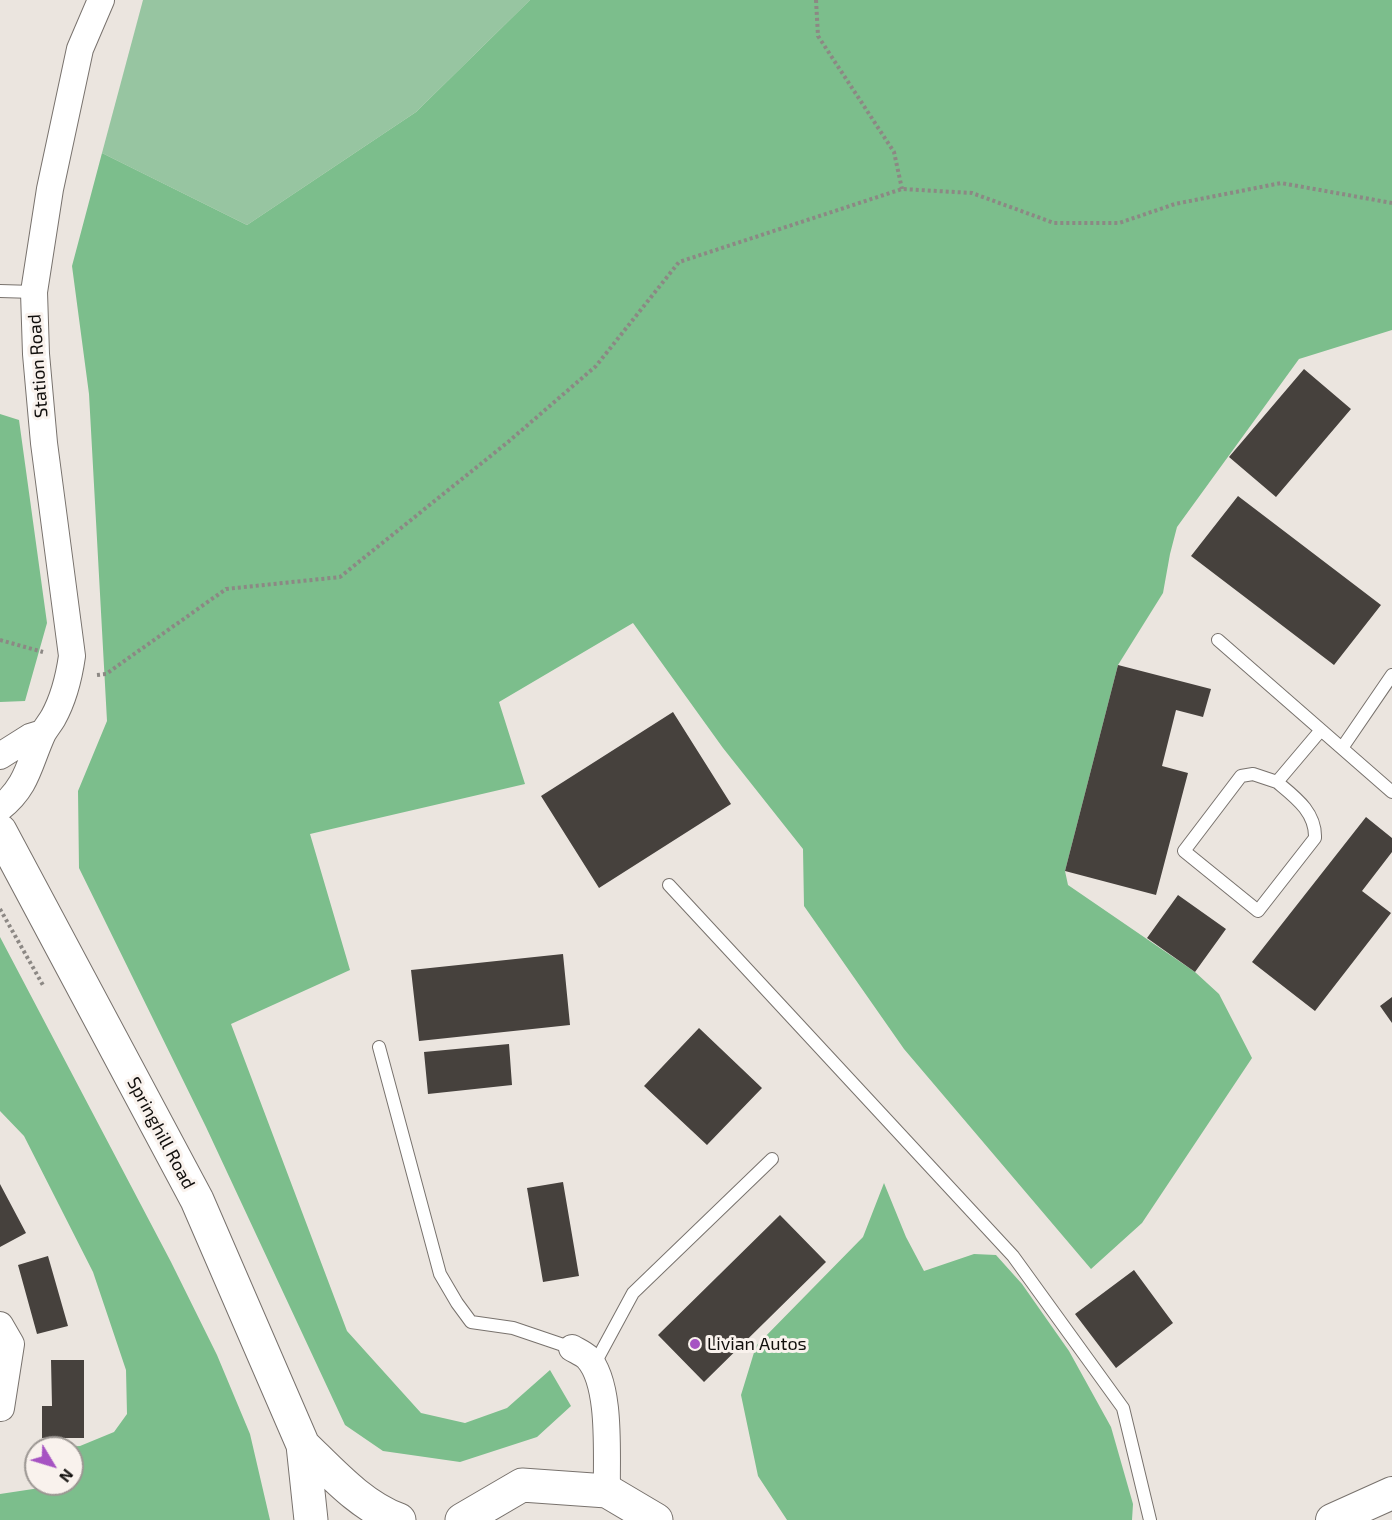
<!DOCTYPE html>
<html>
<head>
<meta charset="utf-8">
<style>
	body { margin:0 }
	#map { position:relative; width:1392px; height:1520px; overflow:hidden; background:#ebe5df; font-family:"Exo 2",sans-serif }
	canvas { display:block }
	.north { position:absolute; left:24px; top:1436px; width:60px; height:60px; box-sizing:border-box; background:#f9f2ed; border:2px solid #9c9793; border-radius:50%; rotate:128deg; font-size:16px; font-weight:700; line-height:24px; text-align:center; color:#110f0d }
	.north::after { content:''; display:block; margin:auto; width:21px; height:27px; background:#a653c2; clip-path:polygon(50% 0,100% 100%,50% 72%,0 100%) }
</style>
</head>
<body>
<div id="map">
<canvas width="1392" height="1520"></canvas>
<div class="north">N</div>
</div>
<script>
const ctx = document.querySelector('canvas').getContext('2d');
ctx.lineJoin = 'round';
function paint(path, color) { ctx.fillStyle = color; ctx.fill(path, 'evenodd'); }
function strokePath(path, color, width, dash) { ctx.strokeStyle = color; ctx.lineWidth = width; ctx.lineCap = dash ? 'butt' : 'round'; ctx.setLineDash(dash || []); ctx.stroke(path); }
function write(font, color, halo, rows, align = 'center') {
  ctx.font = font + ' "Exo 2",sans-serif'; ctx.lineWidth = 6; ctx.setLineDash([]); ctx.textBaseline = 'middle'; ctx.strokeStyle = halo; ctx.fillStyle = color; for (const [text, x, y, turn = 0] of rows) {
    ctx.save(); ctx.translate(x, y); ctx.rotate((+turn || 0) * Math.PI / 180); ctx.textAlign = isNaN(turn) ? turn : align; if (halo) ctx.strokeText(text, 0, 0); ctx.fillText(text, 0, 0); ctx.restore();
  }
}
const green = new Path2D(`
	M143,0h387l-114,112 -169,113 -145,-72z`);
const forest = new Path2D(`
	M530,0h862v330l-93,29 -122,168 -7,27 -7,39 -45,72 -53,206 3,14 127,87 24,22 33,64 -110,165 -51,46 -187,-220 -100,-143 -1,-57 -80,-101 -90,-125 -134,79 26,82 -215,50 40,136 -119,54 116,307 74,82 44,10 42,-15 43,-38 21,36 -34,31 -77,25 -77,-11 -38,-26 -139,-298 -127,-259 -1,-77 29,-70 -18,-327 -17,-128 30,-113 145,72 169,-113z
	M0,414l19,6 28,203 -22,78 -25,1z
	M0,937l171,325 46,93 33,79 20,86h-270v-26l53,-8 1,-2h18v-36l-11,-1 19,-1 34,-14 13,-18 -1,-44 -33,-98 -69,-136 -24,-25z
	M884,1183l22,54 18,34 50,-17 22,1 26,29 47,67 42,76 22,77 -1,16h-345l-29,-44 -17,-81 15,-49 107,-109z`);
const building = new Path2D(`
	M1304,369l47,40 -75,88 -47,-40z
	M1238,496l143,109 -47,60 -143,-109z
	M1118,665l93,24 -8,28 -27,-7 -14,56 26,7 -32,122 -91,-24z
	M673,712l58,92 -132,84 -58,-92z
	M1366,817l26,21v14l-30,39 29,22 -76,98 -63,-49z
	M1178,895l48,34 -31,43 -48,-34z
	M563,954l7,71 -151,16 -8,-71z
	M1392,997v26l-12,-17z
	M699,1028l63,60 -55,57 -63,-59z
	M509,1044l3,41 -84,9 -4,-42z
	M563,1182l16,94 -36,6 -16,-94z
	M0,1184l26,49 -26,14z
	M780,1215l46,47 -122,120 -46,-47z
	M48,1256l20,70 -31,8 -19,-69z
	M1134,1270l39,53 -57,45 -41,-54z
	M51,1360h33v78h-42v-32h10z`);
const path = new Path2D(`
	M816,0l2,36 76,116 8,37
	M0,640l43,12
	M97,675l9,-1 120,-85 114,-12 168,-135 88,-76 83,-104 223,-73 70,4 82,30h65l56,-19 106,-21 111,20
	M0,909l44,78`);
const service = new Path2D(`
	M0,291l34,1
	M1218,640l174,152
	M1342,748l50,-73
	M1277,782c18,15 39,30 38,56l-57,73 -74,-60 57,-75 12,-2 24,8 44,-52
	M669,885l344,371 110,152 27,112
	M379,1047l61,227 17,29 14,19 42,6 59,20
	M593,1367l40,-74 139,-134`);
const minor = new Path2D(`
	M0,756l30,-19 13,-4
	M0,808c28,-22 29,-45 43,-75 3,-5 7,-10 10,-15 10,-18 16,-41 19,-62l-28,-213 -8,-89 -2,-62 16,-103 30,-140 21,-49
	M0,1325l11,19 -10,64
	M572,1348c5,3 12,6 16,10 24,27 18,98 19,133`);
const tertiary = new Path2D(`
	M1332,1520l60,-27`);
const secondary = new Path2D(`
	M0,831l197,369 106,245 8,75
	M303,1445c29,28 58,61 96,75
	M462,1520l60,-35 85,6 49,29`);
const markers = [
	[695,1344,6,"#a653c2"]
];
const streetNames = [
	["Station Road",38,366,-94],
	["Springhill Road",161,1133,62]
];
const poiNames = [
	["Livian Autos",707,1344]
];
paint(green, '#97c5a1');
paint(forest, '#7cbe8c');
paint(building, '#46413d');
strokePath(service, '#78726d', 14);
strokePath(minor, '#78726d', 28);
strokePath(tertiary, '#78726d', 34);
strokePath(secondary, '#78726d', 35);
strokePath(path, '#8c8884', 4, [3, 3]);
strokePath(service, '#fff', 12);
strokePath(minor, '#fff', 26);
strokePath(tertiary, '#fff', 32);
strokePath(secondary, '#fff', 33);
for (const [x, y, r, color] of markers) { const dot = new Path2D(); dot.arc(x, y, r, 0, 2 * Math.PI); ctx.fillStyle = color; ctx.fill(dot); strokePath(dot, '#f9f2ed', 2); }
write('18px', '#110f0d', '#f9f2ed', streetNames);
write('18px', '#110f0d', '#f9f2ed', poiNames, 'left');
</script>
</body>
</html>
